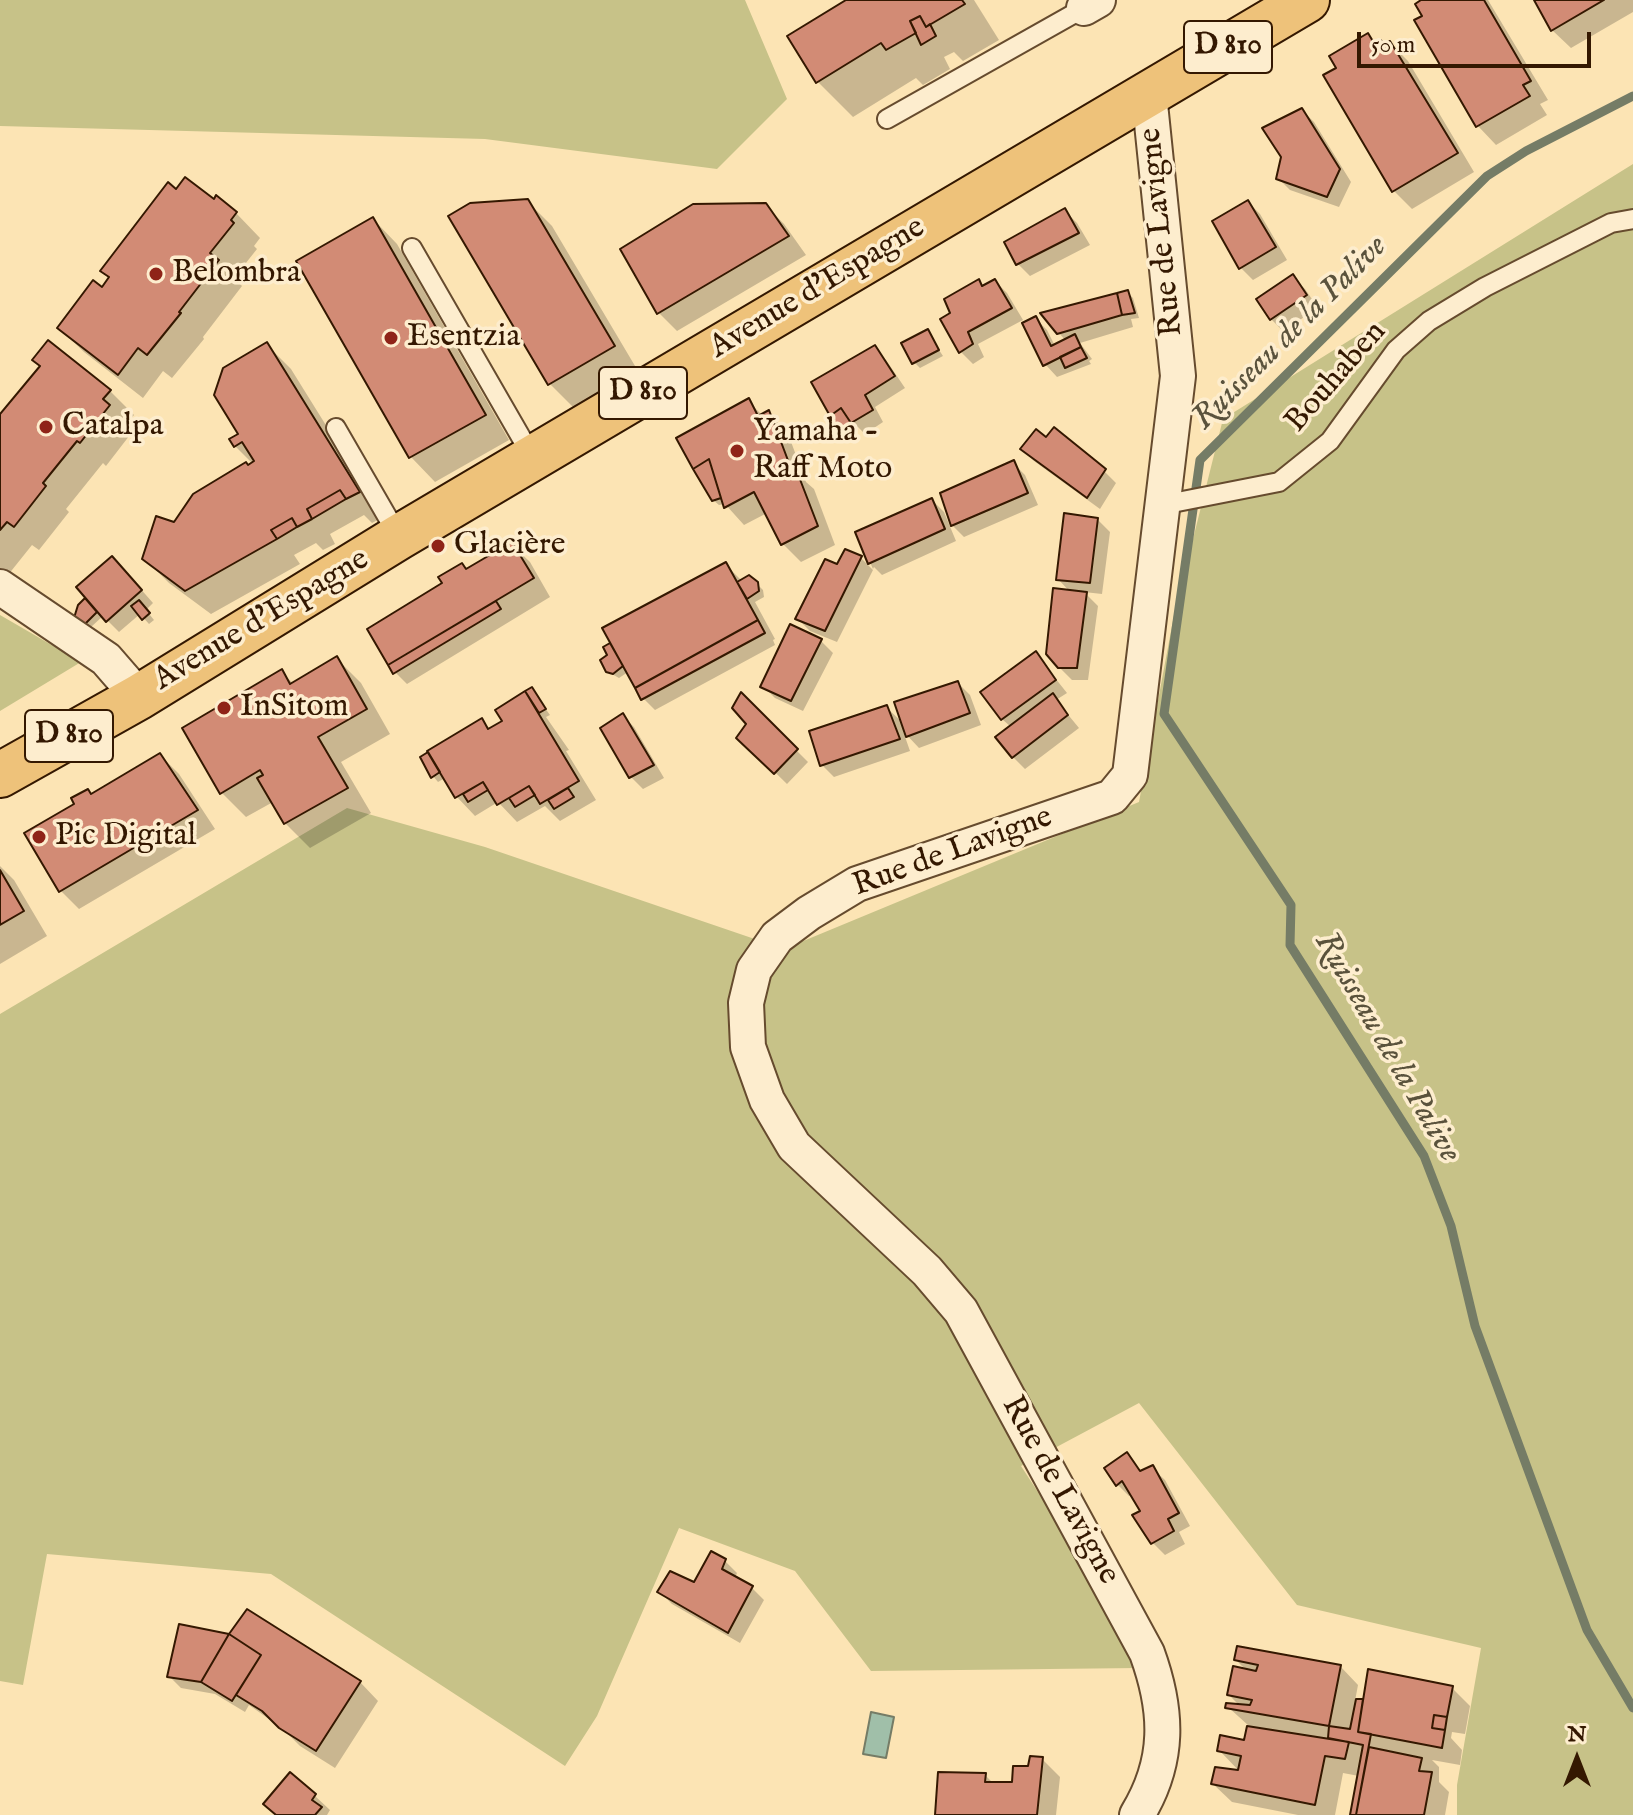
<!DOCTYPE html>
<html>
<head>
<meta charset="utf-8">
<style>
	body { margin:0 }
	#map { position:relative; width:1633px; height:1815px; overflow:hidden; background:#fce4b4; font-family:"IM FELL English",serif }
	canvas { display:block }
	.north { position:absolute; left:1537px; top:1719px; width:80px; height:80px; -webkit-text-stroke:6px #fdedce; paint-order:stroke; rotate:0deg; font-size:22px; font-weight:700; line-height:32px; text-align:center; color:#341801 }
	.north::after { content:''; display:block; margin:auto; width:28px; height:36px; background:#341801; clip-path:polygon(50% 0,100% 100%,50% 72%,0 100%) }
	.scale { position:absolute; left:1357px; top:32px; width:234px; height:36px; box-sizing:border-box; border:4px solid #341801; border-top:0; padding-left:10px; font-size:24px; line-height:28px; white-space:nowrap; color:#341801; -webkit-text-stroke:6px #fdedce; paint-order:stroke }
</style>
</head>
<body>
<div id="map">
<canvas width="1633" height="1815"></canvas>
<div class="north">N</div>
<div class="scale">50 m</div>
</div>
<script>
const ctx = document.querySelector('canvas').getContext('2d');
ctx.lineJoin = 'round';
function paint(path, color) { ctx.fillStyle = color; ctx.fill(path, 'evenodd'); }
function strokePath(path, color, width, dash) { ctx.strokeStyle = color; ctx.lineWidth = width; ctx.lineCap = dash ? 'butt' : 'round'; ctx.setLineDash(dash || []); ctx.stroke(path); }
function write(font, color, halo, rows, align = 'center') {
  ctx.font = font + ' "IM FELL English",serif'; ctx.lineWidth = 7; ctx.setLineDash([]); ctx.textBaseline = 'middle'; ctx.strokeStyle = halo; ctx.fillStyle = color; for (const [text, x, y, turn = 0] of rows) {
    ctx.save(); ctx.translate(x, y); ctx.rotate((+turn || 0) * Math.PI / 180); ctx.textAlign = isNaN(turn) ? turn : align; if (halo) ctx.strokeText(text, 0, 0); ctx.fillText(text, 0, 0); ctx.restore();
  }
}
const green = new Path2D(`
	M0,0h745l42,99 -70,70 -232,-30 -485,-13z
	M1633,164v1651h-176v-30l24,-137 -184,-43 -158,-202 -118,63 80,123 37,79 -267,3 -76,-100 -116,-43 -82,188 -32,50 -294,-192 -224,-20 -24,131 -23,-4v-667l347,-206 138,39 299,102 355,-147 35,-187 49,-196z
	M0,615l81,47 -81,49z`);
const water = new Path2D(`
	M871,1712l23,5 -8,41 -23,-4z`);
const shadow = new Path2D(`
	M850,0h124l25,40 -36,21 -9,-9 -10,5 6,12 -27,16 -7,-7 -63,39 -36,-36z
	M1425,0h63l60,100 -8,4 7,11 -51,30 -18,-19 -61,-105 8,-5z
	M1536,0h97v12l-62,36 -19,-18z
	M1367,35l9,9 9,2 5,-3 18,18 66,111 -62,37 -18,-18 -55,-123z
	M1302,110l12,12 37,60 -12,25 -49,-17 -12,-12 5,-22z
	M177,192l37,10 22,11 24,25 -6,8 3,3 -23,29 8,8 -39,51 1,2 -32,39 -9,-7 -20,27 -59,-46 -25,-24 44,-39z
	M527,201l25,25 86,145 -64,37 -24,-24z
	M1248,202l12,12 27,46 -34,20 -12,-12 -27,-47z
	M765,205l19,19 22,31 -129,76 -18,-18 -36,-64z
	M1065,211l12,12 13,22 -60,31 -12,-12 -11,-21z
	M373,219l24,25 112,196 -74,42 -24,-25z
	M1293,277l12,12 13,19 -35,23 -12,-12z
	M995,281l12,12 16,27 -45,24 6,13 -11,7 -12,-12 -19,-32 10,-7 26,-31 6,5z
	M1127,292l6,6 6,20 -8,1 2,8 -53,16 12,16 -3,2 2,3 -34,13 -12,-13 -10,-46 12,12 8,16 11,-5 -7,-8z
	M927,332l16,24 -23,12 -6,-6z
	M266,344l25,25 92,148 -11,6 -8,-8 -34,19 5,10 -12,6 -7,-7 -22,12 6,9 -89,50 -42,-31 -24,-24 30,-35 78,-60 -18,-18 6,-11z
	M874,348l12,12 19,28 -30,19 8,15 -18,12 -7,-7 -13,8 -5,-5z
	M110,391l24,24 -7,9 6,7 -27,35 -3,-3 -37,46 3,3 -30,38 -7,-5 -28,35 -4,-3v-161z
	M748,401l15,15 5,-3 19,18 19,51 8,7 21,56 -34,17 -19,-19 -15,-30 -23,12 -19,-21 -6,1 -6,-5z
	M1022,449l82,22 12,12 -16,26 -66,-48z
	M1013,463l12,12 13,30 -74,32 -14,-14z
	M932,500l12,12 12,29 -74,34 -8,-8 -1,2 -16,-36z
	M1097,519l13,13 -8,62 -18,-2 14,14 -10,74h-16l-13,-13 12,-74 -13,-14z
	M511,544l19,18 20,35 -143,87 -12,-12 -26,-42z
	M861,558l12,12 -36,72 -27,-11 -12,-12 40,-53z
	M725,564l17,17 15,3 6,6 1,7 -9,5 20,37 -2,1 2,5 -120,65 -12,-12 -15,-26 -9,6 -9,-5 -1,-18 -4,-7z
	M124,570l29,33 -7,7 8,10 -5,4 -9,-10 -21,18 -16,-16 -12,11 -12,-8 1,-13z
	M821,641l12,12 -30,58 -28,-13 -12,-12z
	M1036,654l31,39 -11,7 23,28 -54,41 -12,-12 -2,-30 -9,-8z
	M337,659l24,24 29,51 -49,28 30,51 -61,35 -25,-25 -12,-21 -27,15 -24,-24 59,-121 13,12z
	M958,683l12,12 11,30 -62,23 -16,-17 7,20 -76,26 -12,-12 64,-58 18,17z
	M532,690l18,25 -4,2 23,33 -3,1 30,49 -36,21 -15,-15 -28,16 -19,-20 -23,14 -18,-19 -12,-19 -7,4 -5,-6 48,-56 10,10 13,-8 -6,-12z
	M741,695l67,67 -21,22 -48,-47 10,-13z
	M622,715l12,12 30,51 -21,11 -12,-12z
	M160,755l19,19 36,55 -136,80 -19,-19 32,-94z
	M0,866l14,14 33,56 -47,28z
	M1127,1455l15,17 10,-4 13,12 25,46 -11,6 6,12 -20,11 -12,-12 -10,-31 -11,-18 -3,2 -12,-12z
	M725,1561l12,12 -2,5 17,10 12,12 -24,43 -68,-39 -12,-12 35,-8z
	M180,1626l180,56 18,19 -43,67 -35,-22 -17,-17 -34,-24 -4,7 -30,-18 -34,-6 -12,-12z
	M1236,1660l104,6 18,19 -3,16 97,-13 18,18 -5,28 -13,-2 -1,6 11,12 -2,15 -28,-5 7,7v15l10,10 -4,23h-92l6,-39 -16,-3 -8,42h-37l-66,-13 -19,-18 28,-11 -22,-23 26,-8 4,-16 -21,-19 12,-1 -11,-11 19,-23z
	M1042,1759l18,18 -4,38h-118l47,-40 9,9h19z
	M315,1796l15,14 -3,5h-50z`);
const stream = new Path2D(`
	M1633,96l-107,55 -39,25 -287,284 -36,254 127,191 -1,40 134,211 27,70 24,100 112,304 46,78`);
const building = new Path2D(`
	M846,0h116l3,4 -39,23 -6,-11 -10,5 6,12 -30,17 -5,-7 -65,40 -29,-47z
	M1421,0h63l47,81 -8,4 7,11 -54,31 -62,-107 8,-4 -7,-12z
	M1534,0h70l-53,31z
	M920,16l6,11 4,-3 6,12 -15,9 -11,-24z
	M1368,33l6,10 7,-3 3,4 6,-3 68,112 -66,39 -69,-117 13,-7 -7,-12z
	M1302,108l38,61 -13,28 -51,-18 5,-22 -19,-29z
	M185,177l29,22 2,-4 21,17 -6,8 3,3 -24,30 9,7 -40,52 2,1 -34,42 -9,-7 -20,27 -61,-47 36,-48 9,7 7,-10 -9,-6 68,-89 8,7z
	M528,199l87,147 -67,39 -100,-169 22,-13z
	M1248,200l28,47 -37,22 -27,-48z
	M766,203l23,33 -132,78 -37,-65 73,-45z
	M1065,208l14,25 -63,32 -12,-23z
	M373,217l113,198 -77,43 -113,-197z
	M1293,274l14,21 -37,25 -14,-21z
	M979,279l3,7 13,-7 17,29 -44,24 5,12 -14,9 -19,-34 10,-6 -6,-14z
	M1128,290l7,23 -13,2 -5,-22z
	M1117,293l5,22 -65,19 -17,-21z
	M1036,316l15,30 24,-12 6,13 -38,19 -21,-43z
	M928,329l11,21 -27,14 -11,-21z
	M48,340l63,50 -8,9 7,6 -30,38 -3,-2 -34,42 3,3 -32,41 -7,-5 -7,8v-116l40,-48 -8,-6z
	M267,342l93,150 -14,7 -6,-9 -33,19 5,10 -15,8 -5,-9 -21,12 6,9 -92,52 -43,-32 14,-43 18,6 19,-28 53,-32 2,3 6,-4 -12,-19 -8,5 -5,-8 9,-5 -24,-39 9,-27z
	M875,345l20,31 -30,19 8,15 -22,13 -10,-15 -11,8 -19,-34z
	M1081,347l6,11 -22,10 -5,-11z
	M749,398l9,18 11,-6 23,61 4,-2 22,57 -37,19 -27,-53 -30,16 -15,-49 -16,10 -17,-31z
	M841,408l10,15 -13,8 -8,-15z
	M1054,427l52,42 -19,29 -67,-49 16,-20 10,8z
	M709,459l12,39 -9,3 -19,-32z
	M1014,460l14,33 -77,33 -11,-33z
	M340,490l6,9 -34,20 -5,-10z
	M932,498l13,31 -77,35 -13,-32z
	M1064,513l34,5 -8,65 -34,-3z
	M292,518l5,9 -20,12 -6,-9z
	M512,542l22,36 -146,87 -21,-36 75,-46 -4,-6 24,-14 4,6z
	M845,549l17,7 -37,75 -30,-12 30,-60 12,5z
	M112,556l30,34 -36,32 -30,-35z
	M726,562l32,58 -123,68 -33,-60z
	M749,575l9,7 1,9 -12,8 -10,-17z
	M1053,588l34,4 -10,76h-19l-12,-14z
	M85,598l12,14 -13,13 -10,-7 4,-13z
	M139,600l11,13 -8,7 -11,-14z
	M496,601l5,8 -108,65 -5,-9z
	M758,620l7,13 -124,67 -6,-12z
	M790,624l32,15 -31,62 -31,-14z
	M610,643l13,23 -10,8 -7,-2 -6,-12 7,-5 -4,-8z
	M1036,651l20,29 -55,40 -21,-28z
	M337,656l30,53 -49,28 30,51 -64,36 -27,-46 6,-3 -3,-5 -40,24 -38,-66 100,-59 8,15z
	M958,681l12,32 -64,24 -12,-35z
	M532,687l14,22 -7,4 -14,-22z
	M525,691l54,90 -39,23 -11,-18 -32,19 -14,-23 -28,16 -28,-47 55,-33 6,11 14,-8 -7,-11z
	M741,692l57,57 -24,25 -38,-36 10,-14 -14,-16z
	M1053,693l15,22 -56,43 -17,-21z
	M887,705l13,34 -80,27 -11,-35z
	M623,713l31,52 -25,13 -29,-50z
	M428,752l12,20 -9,6 -11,-21z
	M160,753l38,57 -139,82 -35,-59 50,-29 -3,-6 17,-9 3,5z
	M483,782l5,8 -20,12 -5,-8z
	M529,786l6,9 -20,12 -6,-9z
	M568,788l6,9 -20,12 -6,-9z
	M0,870l24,41 -24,14z
	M1127,1452l13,19 13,-6 26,48 -11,6 6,12 -23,13 -19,-29 8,-4 -18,-30 -6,5 -12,-18z
	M711,1551l15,8 -4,10 31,17 -25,47 -71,-41 13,-21 24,11z
	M247,1609l114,72 -45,70 -37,-23 -17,-17 -26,-16 25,-40 -32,-21z
	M179,1624l50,10 -28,48 -34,-5z
	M229,1634l32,21 -29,46 -31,-19z
	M1237,1646l104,19 -12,61 -104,-18 1,-5 24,2 2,-5 -25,-5 6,-29 23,5 2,-6 -24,-5z
	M1368,1669l85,17 -6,31 -13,-2 -2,13 13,2 -3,18 -84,-16z
	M1356,1699h7l-5,33 13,2 -15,81h-6l13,-70 -35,-7 1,-12 21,3z
	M1434,1715l13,2 -2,13 -13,-2z
	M1247,1726l102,16 -4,17 -20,-3 -10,49 -104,-21 4,-17 23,3 3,-14 -24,-5 3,-16 24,5z
	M1369,1747l53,11 -3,13 13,1 -8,43h-68z
	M1030,1756l13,1 -6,58h-102l3,-43 48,1 -1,9h27l1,-16h15z
	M290,1772l26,22 -4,6 10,7 -7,8h-39l-13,-11z`);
const service = new Path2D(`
	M887,119l197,-111
	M412,248l121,210
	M336,428l63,109
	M1162,505l117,-23 51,-41 66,-91 33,-29 56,-34 126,-64 22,-4`);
const minor = new Path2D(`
	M1084,8l14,-8
	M0,587l106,72 33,38
	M1137,1815c33,-54 31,-104 10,-162l-186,-342 -34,-40 -133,-125 -27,-46 -19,-53 -2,-44 8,-33 23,-33 32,-24 48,-29 255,-87 18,-22 48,-399 -29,-282`);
const primary = new Path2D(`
	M0,775l139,-78 260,-160 908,-537`);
const markers = [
	[156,274,8,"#8f2418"],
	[391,338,8,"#8f2418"],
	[46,427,8,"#8f2418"],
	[737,451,8,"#8f2418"],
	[438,546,8,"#8f2418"],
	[224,708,8,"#8f2418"],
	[39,837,8,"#8f2418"]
];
const shields = [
	[1228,47,88],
	[643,393,88],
	[69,736,88]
];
const shieldNames = [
	["D 810",1228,47],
	["D 810",643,393],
	["D 810",69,736]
];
const streetNames = [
	["Rue de Lavigne",1163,232,-96],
	["Avenue d'Espagne",818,289,-31],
	["Bouhaben",1337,378,-49],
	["Avenue d'Espagne",262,621,-31],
	["Rue de Lavigne",953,853,-20],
	["Rue de Lavigne",1059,1491,61]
];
const poiNames = [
	["Belombra",172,274],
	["Esentzia",407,338],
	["Catalpa",62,427],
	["Yamaha -",753,433],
	["Raff Moto",753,470],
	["Glacière",454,546],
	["InSitom",240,708],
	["Pic Digital",55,837]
];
const waterNames = [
	["Ruisseau de la Palive",1291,334,-45],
	["Ruisseau de la Palive",1386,1048,60]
];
paint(green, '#c7c288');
paint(water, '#a0bfa9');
strokePath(water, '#757c66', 2);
paint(shadow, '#0003');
strokePath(stream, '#757c66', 9);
paint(building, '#d28b75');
strokePath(building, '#341801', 2);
strokePath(service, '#664b2e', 22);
strokePath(minor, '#664b2e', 38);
strokePath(primary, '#341801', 48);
strokePath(service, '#fdedce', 18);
strokePath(minor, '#fdedce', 34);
strokePath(primary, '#eec27a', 44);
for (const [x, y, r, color] of markers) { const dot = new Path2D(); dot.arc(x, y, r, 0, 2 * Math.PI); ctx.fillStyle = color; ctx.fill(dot); strokePath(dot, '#fdedce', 3); }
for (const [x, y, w] of shields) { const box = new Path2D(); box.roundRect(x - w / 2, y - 26, w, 52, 6); ctx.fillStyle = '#fdedce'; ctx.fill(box); strokePath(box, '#341801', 2); }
write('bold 30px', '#341801', null, shieldNames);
write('32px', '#341801', '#fdedce', streetNames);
write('32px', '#341801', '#fdedce', poiNames, 'left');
write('italic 34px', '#5a523c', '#fdedce', waterNames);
</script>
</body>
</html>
